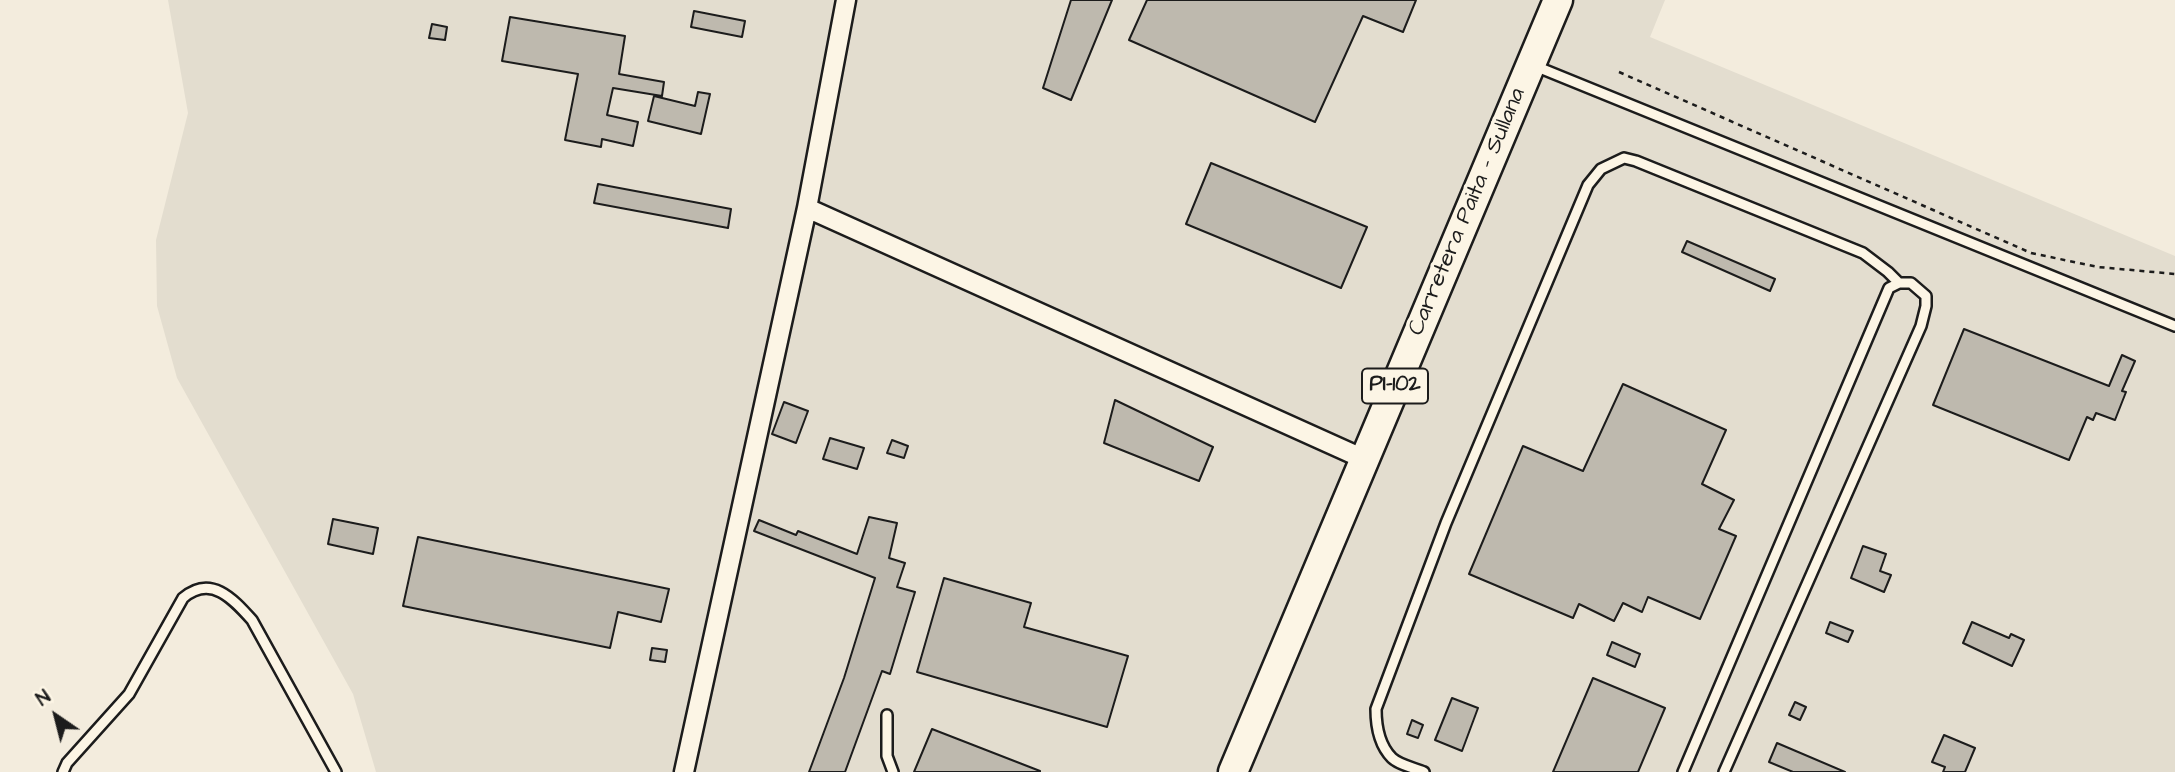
<!DOCTYPE html>
<html>
<head>
<meta charset="utf-8">
<style>
	body { margin:0 }
	#map { position:relative; width:2175px; height:772px; overflow:hidden; background:#f3ecdd; font-family:"Architects Daughter",sans-serif }
	canvas { display:block }
	.north { position:absolute; left:21px; top:681px; width:70px; height:70px; -webkit-text-stroke:5px #fcf5e5; paint-order:stroke; rotate:325deg; font-size:19px; font-weight:700; line-height:28px; text-align:center; color:#1c1c1c }
	.north::after { content:''; display:block; margin:auto; width:24px; height:32px; background:#1c1c1c; clip-path:polygon(50% 0,100% 100%,50% 72%,0 100%) }
</style>
</head>
<body>
<div id="map">
<canvas width="2175" height="772"></canvas>
<div class="north">N</div>
</div>
<script>
const ctx = document.querySelector('canvas').getContext('2d');
ctx.lineJoin = 'round';
function paint(path, color) { ctx.fillStyle = color; ctx.fill(path, 'evenodd'); }
function strokePath(path, color, width, dash) { ctx.strokeStyle = color; ctx.lineWidth = width; ctx.lineCap = dash ? 'butt' : 'round'; ctx.setLineDash(dash || []); ctx.stroke(path); }
function write(font, color, halo, rows, align = 'center') {
  ctx.font = font + ' "Architects Daughter",sans-serif'; ctx.lineWidth = 7; ctx.setLineDash([]); ctx.textBaseline = 'middle'; ctx.strokeStyle = halo; ctx.fillStyle = color; for (const [text, x, y, turn = 0] of rows) {
    ctx.save(); ctx.translate(x, y); ctx.rotate((+turn || 0) * Math.PI / 180); ctx.textAlign = isNaN(turn) ? turn : align; if (halo) ctx.strokeText(text, 0, 0); ctx.fillText(text, 0, 0); ctx.restore();
  }
}
const built = new Path2D(`
	M168,0h1497l-15,37 525,219v516h-1799l-23,-78 -176,-316 -20,-72 -1,-66 32,-127z`);
const building = new Path2D(`
	M1071,0h41l-41,100 -28,-12z
	M1147,0h269l-13,32 -40,-16 -48,106 -186,-82z
	M694,11l51,10 -3,16 -51,-10z
	M510,17l115,19 -6,38 45,8 -2,14 -49,-8 -6,27 31,7 -5,24 -31,-7 -1,8 -36,-7 13,-66 -76,-13z
	M432,24l15,3 -2,13 -16,-2z
	M698,92l12,2 -9,40 -53,-13 6,-25 41,10z
	M1211,163l156,64 -26,61 -155,-64z
	M598,184l133,25 -3,19 -134,-25z
	M1687,241l88,38 -5,12 -88,-39z
	M1964,329l145,57 13,-31 13,6 -13,30 4,1 -11,28 -19,-7 -3,7 -6,-3 -18,43 -136,-55z
	M1623,384l103,46 -24,54 32,16 -15,29 17,7 -36,83 -52,-22 -6,15 -19,-9 -9,18 -35,-17 -6,14 -104,-44 54,-128 60,25z
	M1115,400l98,47 -14,34 -95,-38z
	M784,402l24,9 -12,32 -24,-9z
	M830,438l34,10 -7,21 -34,-10z
	M892,440l16,6 -4,12 -17,-5z
	M869,517l28,6 -8,35 16,5 -8,24 18,5 -25,82 -8,-3 -37,101h-36l35,-94 31,-100 -121,-47 5,-11 37,15 2,-4 59,23z
	M333,519l45,9 -5,26 -45,-10z
	M418,537l251,52 -8,33 -43,-10 -8,36 -207,-42z
	M1863,546l23,8 -6,17 11,4 -7,17 -33,-14z
	M944,578l87,25 -7,24 104,29 -21,71 -190,-55z
	M1830,622l23,9 -5,11 -22,-9z
	M1972,622l37,16 2,-4 13,6 -12,26 -49,-23z
	M1612,642l28,12 -5,13 -28,-12z
	M652,648l15,2 -2,12 -15,-2z
	M1593,678l72,30 -27,64h-85z
	M1452,698l26,10 -16,43 -27,-11z
	M1795,702l11,5 -6,13 -11,-5z
	M1412,720l11,5 -5,13 -11,-4z
	M932,729l108,42v1h-126z
	M1944,735l31,13 -10,24h-22l2,-5 -13,-5z
	M1777,743l68,29h-52l-24,-10z`);
const path = new Path2D(`
	M1619,72l412,181 67,14 77,7`);
const service = new Path2D(`
	M1535,66l640,260
	M887,715v41l6,16
	M63,772l4,-9 62,-69 54,-96c28,-24 50,1 69,22l84,152
	M1424,772c-9,-4 -25,-7 -32,-14 -13,-13 -16,-32 -16,-49l70,-186 142,-338 13,-16 23,-11 12,3 227,92 25,19 11,11
	M1683,772l206,-484 10,-5h12l15,13v10l-5,20 -197,446`);
const minor = new Path2D(`
	M807,208l557,251
	M684,772l123,-564 39,-208`);
const primary = new Path2D(`
	M1233,772l325,-772`);
const shields = [
	[1395,386,66]
];
const shieldNames = [
	["PI-102",1395,386]
];
const streetNames = [
	["Carretera Paita - Sullana",1468,212,-67]
];
paint(built, '#e3ddcf');
paint(building, '#beb9ae');
strokePath(building, '#1c1c1c', 2);
strokePath(service, '#1c1c1c', 14);
strokePath(minor, '#1c1c1c', 23);
strokePath(primary, '#1c1c1c', 33);
strokePath(path, '#1c1c1c', 2.5, [5, 5]);
strokePath(service, '#fcf5e5', 9);
strokePath(minor, '#fcf5e5', 18);
strokePath(primary, '#fcf5e5', 28);
for (const [x, y, w] of shields) { const box = new Path2D(); box.roundRect(x - w / 2, y - 17.5, w, 35, 5); ctx.fillStyle = '#fcf5e5'; ctx.fill(box); strokePath(box, '#1c1c1c', 2); }
write('bold 21px', '#1c1c1c', null, shieldNames);
write('23px', '#1c1c1c', '#fcf5e5', streetNames);
</script>
</body>
</html>
